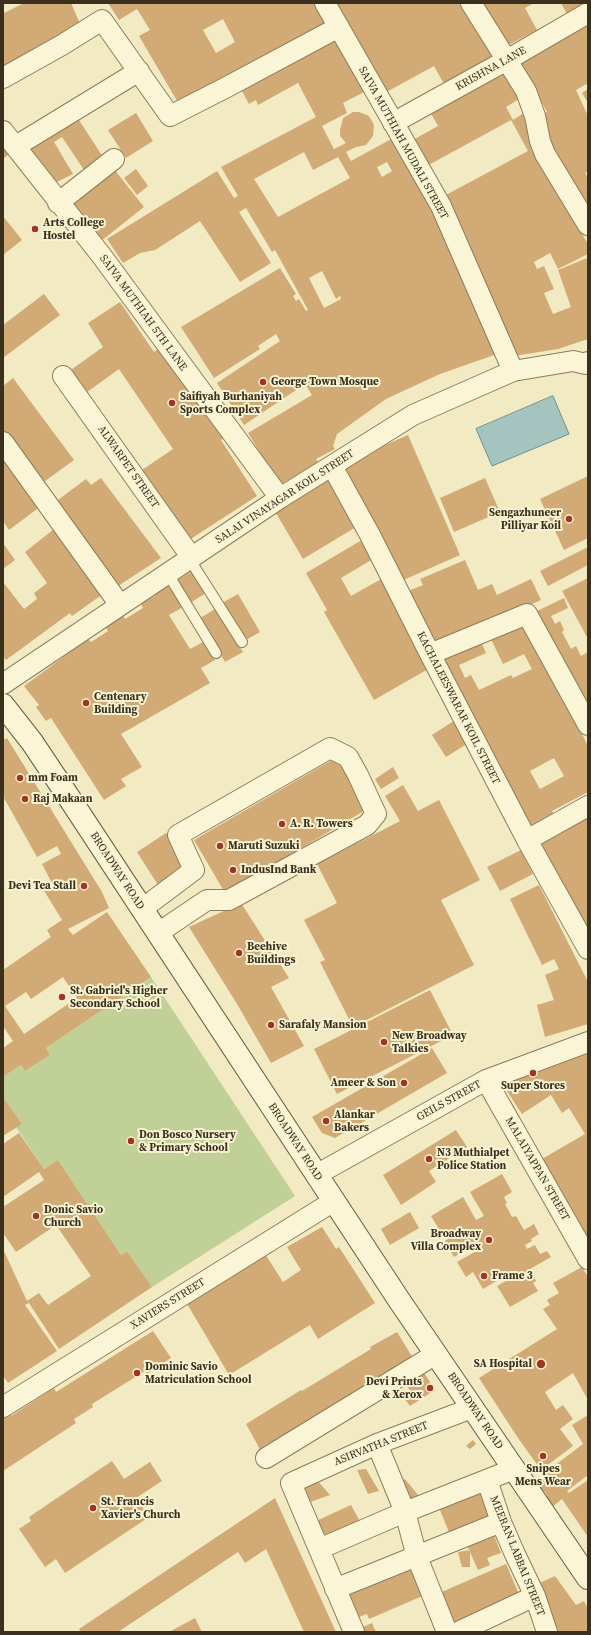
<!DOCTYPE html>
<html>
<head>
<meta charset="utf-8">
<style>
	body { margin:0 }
	#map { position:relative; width:591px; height:1635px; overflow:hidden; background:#f1eac3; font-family:"Source Serif 4",serif }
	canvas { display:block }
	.frame { position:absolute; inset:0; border:4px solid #3b301d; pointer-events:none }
</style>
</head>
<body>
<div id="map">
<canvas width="591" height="1635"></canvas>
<div class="frame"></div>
</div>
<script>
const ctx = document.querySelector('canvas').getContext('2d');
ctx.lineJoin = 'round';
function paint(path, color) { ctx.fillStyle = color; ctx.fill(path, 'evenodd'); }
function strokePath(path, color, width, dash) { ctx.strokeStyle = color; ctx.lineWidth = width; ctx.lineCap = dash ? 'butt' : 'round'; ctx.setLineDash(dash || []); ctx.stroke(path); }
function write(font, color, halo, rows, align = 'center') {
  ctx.font = font + ' "Source Serif 4",serif'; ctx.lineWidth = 4; ctx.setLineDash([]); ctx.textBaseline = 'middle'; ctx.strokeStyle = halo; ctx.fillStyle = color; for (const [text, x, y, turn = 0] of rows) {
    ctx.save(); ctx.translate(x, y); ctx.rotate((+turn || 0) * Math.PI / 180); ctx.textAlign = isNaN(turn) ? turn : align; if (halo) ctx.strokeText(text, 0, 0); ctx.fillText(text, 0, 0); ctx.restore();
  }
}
const green = new Path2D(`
	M151,977l144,219 -143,91 -25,-36 -6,4 -63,-95 -14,9 -28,-42 6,-3 -19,-27v-20l18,-12 4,6 25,-16 -4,-7z`);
const water = new Path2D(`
	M553,396l16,38 -77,32 -16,-37z`);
const building = new Path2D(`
	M24,3h47l10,23 -78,45v-62l1,4z
	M108,3h212l13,23 -153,80 -41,-70 11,-6 -13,-21 -18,11zM223,19l12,23 -19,11 -13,-23z
	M329,3h136l35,60 -52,28 -14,-25 -53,29z
	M477,3h57l-9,5 12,22 -34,18z
	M561,3h27v4l-19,11z
	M588,19v64l-12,7 12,26v55l-3,2 3,5v39l-35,-60 -12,-43 6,-2 -29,-53z
	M337,33l31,57 -25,13 4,10 -25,13 12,23 12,-6 -6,-7v-6l3,-12 10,-6h6l10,4 5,9 -1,11 -7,9 -10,2 -10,5 5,9 44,-24 40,74 62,143 -57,20 -54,25 -49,35 -4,12 2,3 -19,10 2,3 -38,23 -32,-52 64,-38 -7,-11 -61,41 -27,-42 63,-42 -4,-7 -18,12 2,3 -46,29 -33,-51 99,-59 16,26 -3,2 3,5 3,-2 7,12 2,-1 -33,-60 -3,2 -26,-44 -7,4 32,51 -31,19 -40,-61 -45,29 -15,3 -17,10 -16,-24 110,-68 17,27 4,-2 -17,-29 95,-50 -18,-34 -40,22 -2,-5 -7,4 -11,-20zM304,152l9,18 25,-13 12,21 -72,39 -24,-38zM387,162l5,9 -10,6 -5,-10zM322,271l14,28 4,-3 1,3 -17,9 -15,-30z
	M487,74l4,7 14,-7 14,25 -13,8 7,13 14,-9 6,24 -2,14 57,95v10l-30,15 -8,-16 -16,9 3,7 7,-3 10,23 -10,4 9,21 18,-7 -13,-37 29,-12 1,2v79l-30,10 -44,7 -28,-64 3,-1 -45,-95 84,-45 -17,-31 -86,47 -14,-26 27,-15 -12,-21z
	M588,89v14l-6,-10z
	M136,113l17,28 -27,17 -18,-28z
	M75,114l30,46 -21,10 -22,-33 -8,5 19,32 -24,12 -26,-41z
	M3,146l6,8 -6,5z
	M110,164l34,43 -43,34 -41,-38z
	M136,169l12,17 -11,9 -13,-17z
	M3,216l19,24 -19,15z
	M44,294l16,21 -57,43v-33z
	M120,302l34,50 9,-7 62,92 -4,3 36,56 -68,44 -47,-70 31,-21 -54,-80 -36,26 -15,-23 35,-25 -15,-24z
	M13,378l61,82 -33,24 -38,-51v-47z
	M408,435l52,120 -61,27 -57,-118z
	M3,450l42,53 -36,27 -6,-9z
	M588,476v62l-24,12 -24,-51z
	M334,477l27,47 -58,35 -30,-51 34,-20 2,4z
	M101,478l60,80 -43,28 -64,-83 32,-24 5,6z
	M485,478l15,34 -46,20 -14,-34z
	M59,525l44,69 -31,22 -2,-3 -64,47 -3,-4v-74l21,27 13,-10 -3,-6 13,-10 -22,-31z
	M367,537l11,19 -37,22 10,18 32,-18 47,90 -56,32 -50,-88 3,-2 -21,-37z
	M3,543l12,17 -12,9z
	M588,547v18l-40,21 -8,-15z
	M465,560l13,30 14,-6 5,11 34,-16 10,21 -34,16 -75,29 -24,-54 15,-6 -3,-6z
	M192,571l14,22 -16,10 -14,-22z
	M588,578v61l-26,-48z
	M169,582l16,24 -16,9 21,34 15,-8 10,19 -14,8 9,15 -89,51 21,33 -21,12 5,7 -22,14 -53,-82 -5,3 -10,-14 3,-2 -15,-19 64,-47 3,3 17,-11 -3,-5 18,-11 2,4 18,-11 -2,-4 15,-9 -2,-4z
	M238,594l22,38 -16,9 -22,-38z
	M564,598l4,10 -17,8 4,8 5,-3 4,9 -2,2 9,17 5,-3 5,10 7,-4v65l-53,-105z
	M217,608l26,44 -18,10 -25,-44z
	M524,620l64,126v46l-36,19 3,6 -27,16 -93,-177 44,-19 7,16 -27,12 6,13 6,-3 8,15 32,-15 2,3 19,-9 -8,-15 -21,10 -15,-31zM554,758l10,18 -24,13 -10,-18z
	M460,717l13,23 -27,17 -14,-22z
	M3,736l2,4 2,-2 16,26 79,128 7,16 -41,21 5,6 34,-23 44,65 -105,71 4,7 -25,16 -4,-6 -18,12v-29l10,-7 -10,-15v-56l48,-33 -4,-7 15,-10 -19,-31 10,-4 -11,-21 19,-10 -4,-8 -20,11 -33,-59h1l-2,-4zM63,977l14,21 -53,36 -19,-28 21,-14 5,7z
	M339,756l30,52 -144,85 -31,-53z
	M393,767l6,11 -18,11 -6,-10z
	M403,785l15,26 21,-11 41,80 -39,20 33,65 -121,62 -33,-65 5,-2 -21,-40 33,-17 -20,-39 83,-43 -15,-25z
	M588,811v125l-53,-94z
	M166,833l21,33 -29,19 -21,-33z
	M521,850l12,24 -33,17 -13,-24z
	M539,885l49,97v42l-43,13 -8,-32 17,-5 -9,-25 14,-6 -5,-10 -12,6 -32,-66z
	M241,903l48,75 -18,9 33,59 -33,17 -34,-59 -48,-77z
	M430,990l23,45 -116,59 -23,-45z
	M432,1048l15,25 -112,65 -13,-5 -10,-16z
	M588,1053v190l-46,-84 43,-25 -16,-26 -7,5 -11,-18 -29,19 -19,-29 23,-16z
	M3,1097l19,27 -19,12z
	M456,1130l11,17 -38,24 7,11 -35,23 -18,-30z
	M19,1133l25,36 14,-9 63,95 6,-4 25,36 -93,62 -30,-46 -4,2 32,46 -49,32 -5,-7v-127l24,52 12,-8 9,12 43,-29 -35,-51 -40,27 -13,-19v-26l41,-27 -5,-8 -36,25v-53z
	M502,1174l10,18 -8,5 3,6 -2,1 7,13 4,-1 8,14 10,-6 5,10 -8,5 1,2 -7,4 2,4 8,-4 5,9 7,-3 4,6 -21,12 6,12 -3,2 5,8 -28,16 -13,-21 11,-6 -2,-5 -23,14 -10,-17 -7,5 -9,-15 21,-12 -3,-5 -21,12 -9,-16 6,-4 -4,-7 -5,4 -11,-18 32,-19 13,23 8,-4 -14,-24z
	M410,1212l9,16 -29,17 -9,-16z
	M322,1227l14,22 3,-2 36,56 -57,36 -8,-14 -81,50 -43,-73 79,-48 18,28 18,-12 -14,-23z
	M582,1267l6,10v123l-15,-27 -28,19 11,18 7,-5 10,14 -13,10 13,17 -32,24 -23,-32 -39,-60 78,-49 -14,-20 7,-4 -3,-5 12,-7 -6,-10z
	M153,1331l18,27 -24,16 -2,-3 -53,33 1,3 -19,12 2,4 -73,48v-54l7,-4 1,3 43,-28 2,4z
	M397,1332l16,26 -151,95 -16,-29 55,-34 1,1 69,-42 -1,-2z
	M421,1368l14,22 -25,16 -6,-8 8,-4 -9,-15z
	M588,1415v60l-21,16 2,2 19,-13v57l-26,-38 -11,9 -7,-8 3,-5 -4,-5 -4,1 -4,-5 13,-10 3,3 -5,-7 37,-28 -11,-19z
	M473,1440l3,4 -6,5 -4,-3z
	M112,1461l12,18 26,-17 12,19 -26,17 13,19 -84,56 -9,-14 -11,8 -26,-38 12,-8 -2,-4z
	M366,1469l13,22 -11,3 -11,-24z
	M316,1479l14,16 -20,7 -7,-15z
	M405,1479l17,21 -22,17 -13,-27z
	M485,1486l13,32 -47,19 -13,-32z
	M275,1498l61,134h-32l-38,-83 -21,14 -7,-11 -120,80h-37l-2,-3z
	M351,1505l12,22 -33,13 -16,-18z
	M492,1530l9,23 -14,5 3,7 -12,5 -13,-29z
	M470,1550v17h-8l-4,-15z
	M414,1563l13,31 -58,25 -2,-5 -8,3 -11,-26z
	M506,1564l13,30 -69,30 -13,-30z
	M555,1576l21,29 8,-4 4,8v23h-35l-16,-48z
	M195,1618l7,14h-33z
	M372,1623l4,9h-17l-1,-3z`);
const service = new Path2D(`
	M190,560l52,82
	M168,574l48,79`);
const minor = new Path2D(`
	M325,3l116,203 72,165
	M471,3l55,88 9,25 5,25 5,13 43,71
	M3,78l59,-33 40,-25 68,96 55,-28 114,-61
	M393,123l114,-63 81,-47
	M3,131l98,124 179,243
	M16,146l123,-75
	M58,203l56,-44
	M63,376l129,182
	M3,442l117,163
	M332,466l38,69 60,119 97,186 61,109
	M430,654l97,-40 61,111
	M3,684l277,-186 133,-83 100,-44 60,-10 13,3 2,-2
	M527,840l61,-34
	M142,909l52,-39 -16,-35 152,-87 18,9 10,18 18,39 -9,11 -138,75h-22l-49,33
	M486,1080l102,179
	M316,1175l170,-95 102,-38
	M3,1407l331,-206
	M377,1444l28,68 12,45 30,75
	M266,1458l170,-104
	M487,1480l14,42 13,30 21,44 12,36
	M319,1549l86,-37 109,-43
	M335,1589l166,-67
	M354,1632l-63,-149 86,-39 95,-36
	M458,1632l77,-36`);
const secondary = new Path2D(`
	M3,705l29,37 32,48 335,510 189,278`);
const markers = [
	[35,229,4,"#a03524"],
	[263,382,4,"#a03524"],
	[172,403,4,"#a03524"],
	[569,519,4,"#a03524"],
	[86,703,4,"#a03524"],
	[20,778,4,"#a03524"],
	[25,799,4,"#a03524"],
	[282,824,4,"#a03524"],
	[220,846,4,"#a03524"],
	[233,870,4,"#a03524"],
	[84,886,4,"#a03524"],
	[239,953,4,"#a03524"],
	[62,997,4,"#a03524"],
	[271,1025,4,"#a03524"],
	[384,1042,4,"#a03524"],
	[533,1073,4,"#a03524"],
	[404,1083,4,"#a03524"],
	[326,1121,4,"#a03524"],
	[131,1141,4,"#a03524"],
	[429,1159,4,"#a03524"],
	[36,1216,4,"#a03524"],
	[489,1240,4,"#a03524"],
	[484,1276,4,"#a03524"],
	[541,1364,5,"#a03524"],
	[137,1373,4,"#a03524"],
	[430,1388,4,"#a03524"],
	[543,1456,4,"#a03524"],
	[93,1508,4,"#a03524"]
];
const streetNames = [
	["KRISHNA LANE",491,69,-29],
	["SAIVA MUTHIAH MUDALI STREET",403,143,61],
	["SAIVA MUTHIAH 5TH LANE",143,313,54],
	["ALWARPET STREET",128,467,55],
	["SALAI VINAYAGAR KOIL STREET",285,497,-33],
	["KACHALEESWARAR KOIL STREET",458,708,63],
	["BROADWAY ROAD",117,871,57],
	["GEILS STREET",449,1101,-29],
	["BROADWAY ROAD",295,1142,57],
	["MALAIYAPPAN STREET",537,1169,60],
	["XAVIERS STREET",168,1304,-32],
	["BROADWAY ROAD",475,1411,56],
	["ASIRVATHA STREET",381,1444,-22],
	["MEERAN LABBAI STREET",517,1556,68]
];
const poiNames = [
	["Arts College",43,223],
	["Hostel",43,236],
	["George Town Mosque",271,382],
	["Saifiyah Burhaniyah",180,397],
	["Sports Complex",180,410],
	["Sengazhuneer",561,513,"right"],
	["Pilliyar Koil",561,526,"right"],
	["Centenary",94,697],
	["Building",94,710],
	["mm Foam",28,778],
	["Raj Makaan",33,799],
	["A. R. Towers",290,824],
	["Maruti Suzuki",228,846],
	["IndusInd Bank",241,870],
	["Devi Tea Stall",76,886,"right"],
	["Beehive",247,947],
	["Buildings",247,960],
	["St. Gabriel's Higher",70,991],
	["Secondary School",70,1004],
	["Sarafaly Mansion",279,1025],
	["New Broadway",392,1036],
	["Talkies",392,1049],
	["Ameer & Son",396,1083,"right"],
	["Super Stores",533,1086,"center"],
	["Alankar",334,1115],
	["Bakers",334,1128],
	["Don Bosco Nursery",139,1135],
	["& Primary School",139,1148],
	["N3 Muthialpet",437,1153],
	["Police Station",437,1166],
	["Donic Savio",44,1210],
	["Church",44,1223],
	["Broadway",481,1234,"right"],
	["Villa Complex",481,1247,"right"],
	["Frame 3",492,1276],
	["SA Hospital",532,1364,"right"],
	["Dominic Savio",145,1367],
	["Matriculation School",145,1380],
	["Devi Prints",422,1382,"right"],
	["& Xerox",422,1395,"right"],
	["Snipes",543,1469,"center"],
	["Mens Wear",543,1482,"center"],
	["St. Francis",101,1502],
	["Xavier's Church",101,1515]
];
paint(green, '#c1d096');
paint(water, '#a5c4bf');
strokePath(water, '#6b938f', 1);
paint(building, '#d2aa76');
strokePath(service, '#8d7c58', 12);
strokePath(minor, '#8d7c58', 22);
strokePath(secondary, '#6e5c3b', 24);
strokePath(service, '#fbf5d7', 10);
strokePath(minor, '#fbf5d7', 20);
strokePath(secondary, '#fbf5d7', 22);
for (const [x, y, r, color] of markers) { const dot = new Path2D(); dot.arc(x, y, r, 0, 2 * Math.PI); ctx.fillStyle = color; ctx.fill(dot); strokePath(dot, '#f8f3d3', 1.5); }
write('11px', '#3b301d', '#f8f3d3', streetNames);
write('bold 11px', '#3b301d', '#f8f3d3', poiNames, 'left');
</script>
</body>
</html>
